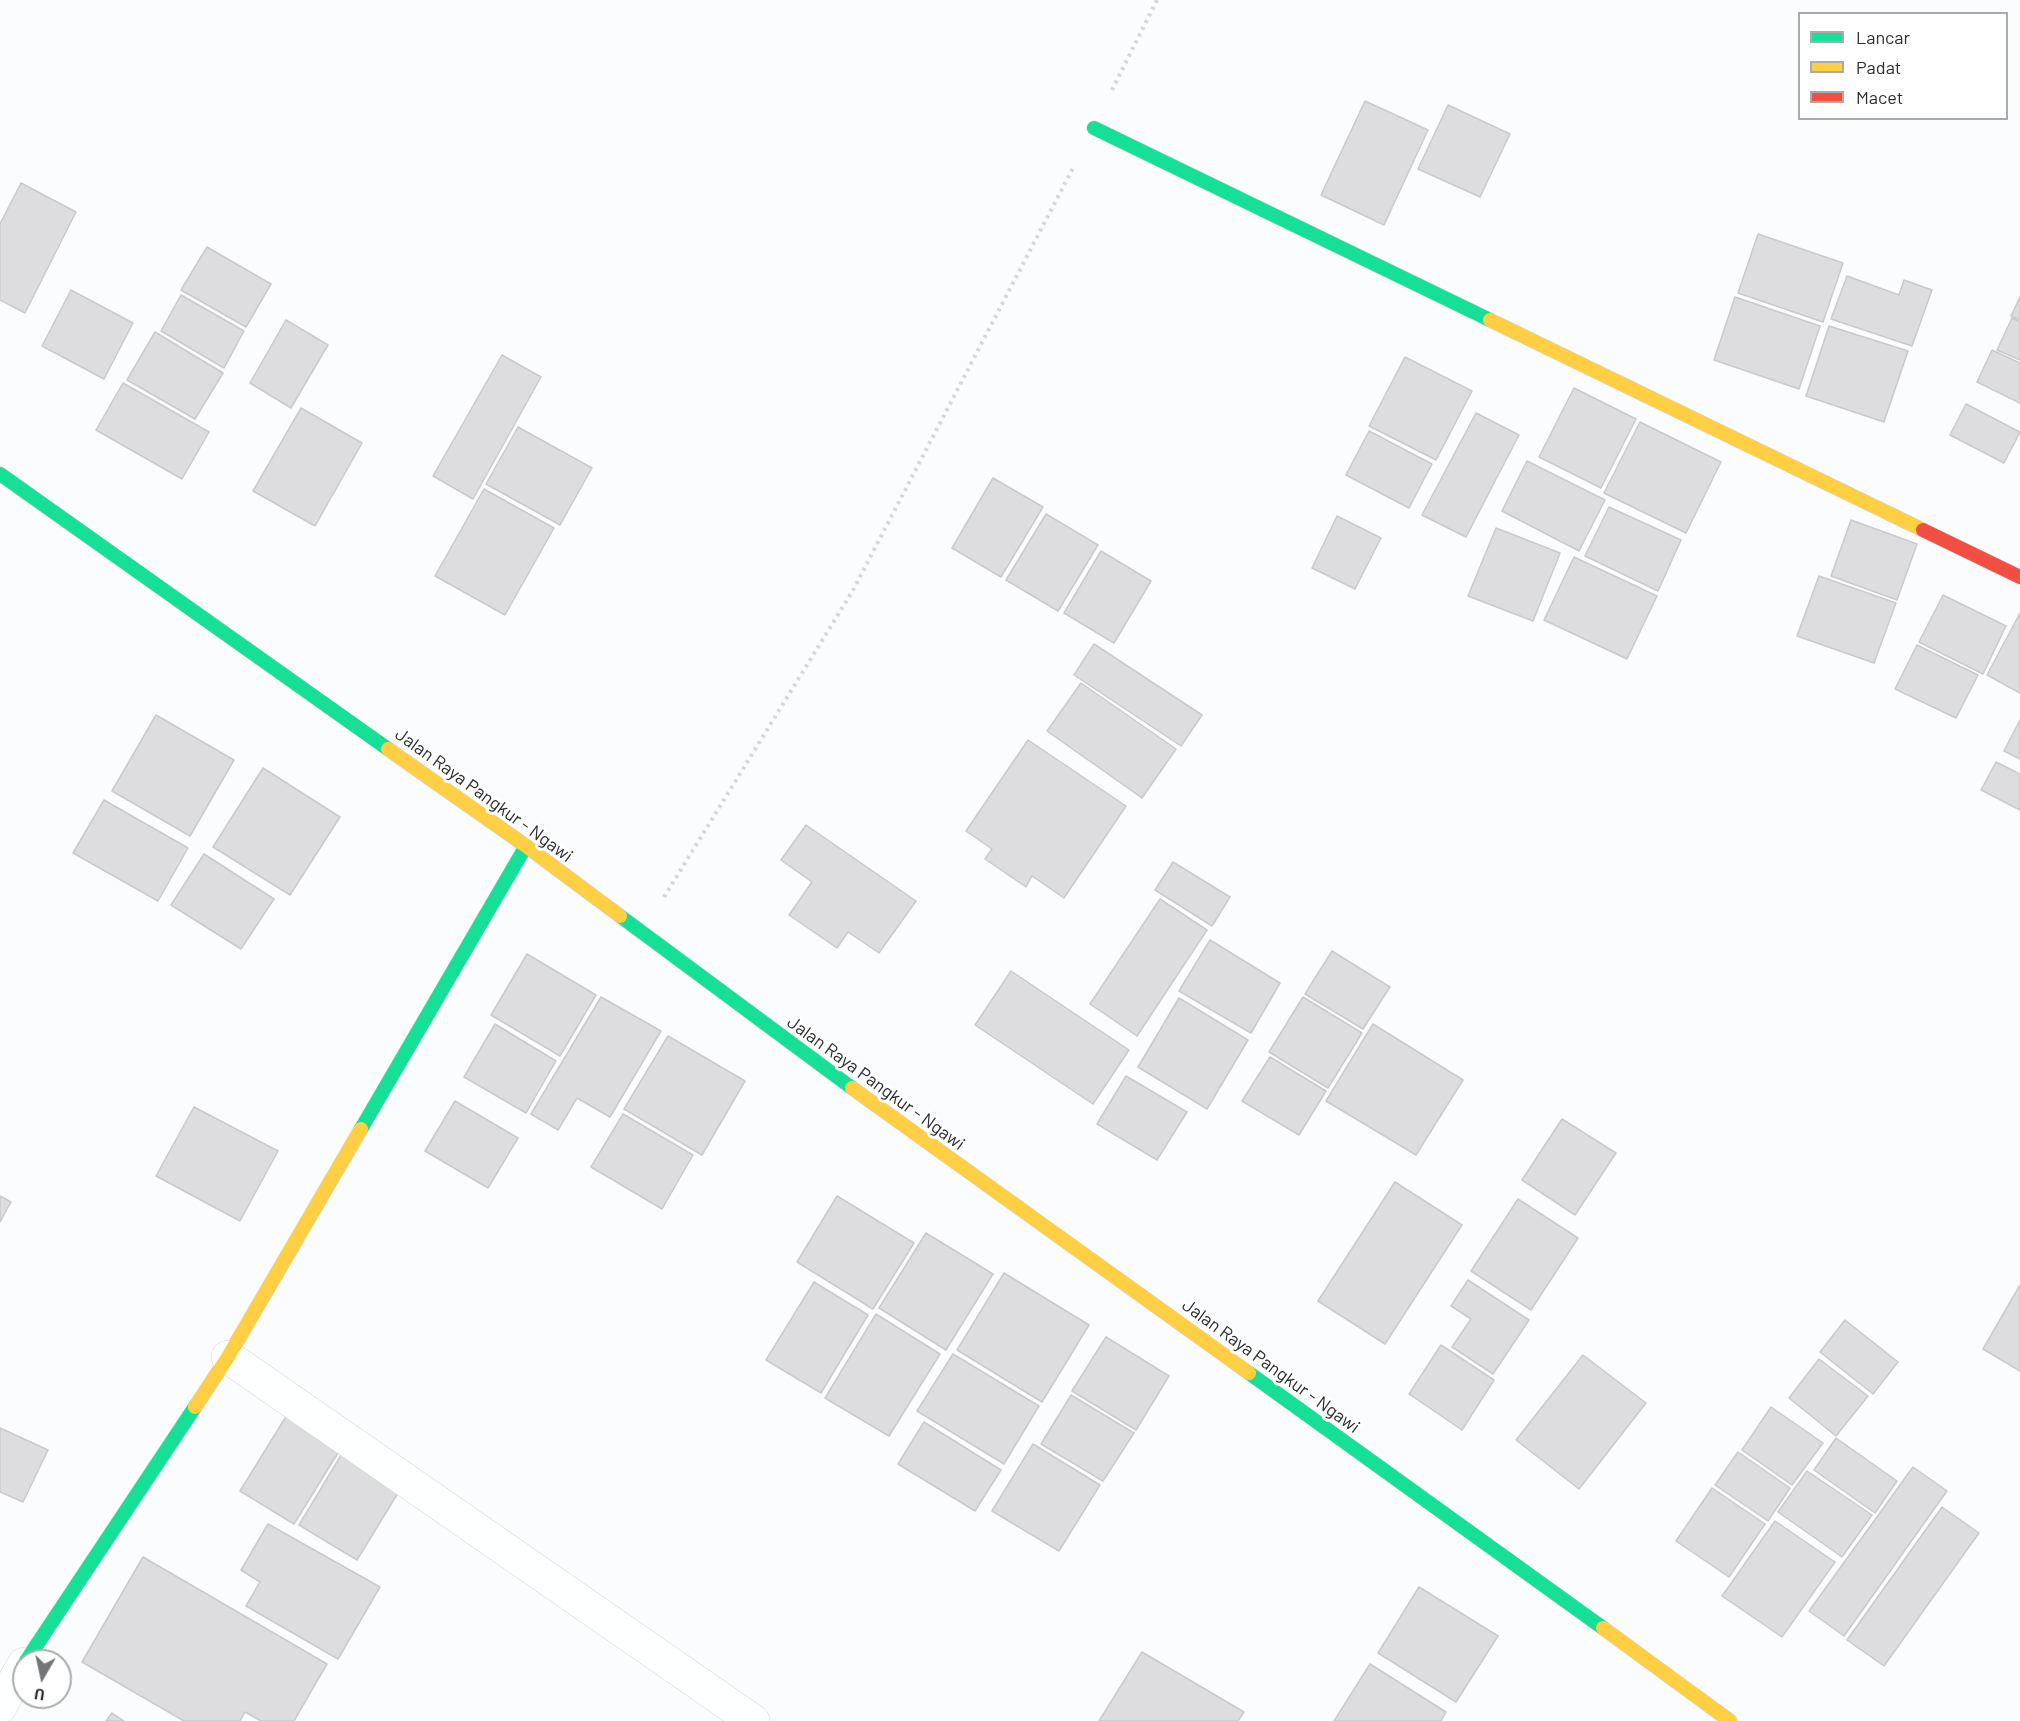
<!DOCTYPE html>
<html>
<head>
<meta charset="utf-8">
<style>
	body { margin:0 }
	#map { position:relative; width:2020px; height:1721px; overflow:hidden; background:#fafcfe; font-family:Barlow,sans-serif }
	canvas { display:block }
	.legend { position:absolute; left:1798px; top:12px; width:210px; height:108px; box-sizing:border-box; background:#fff; border:2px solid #aaabab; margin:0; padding:8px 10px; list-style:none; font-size:18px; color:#2b2d2e }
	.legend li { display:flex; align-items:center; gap:12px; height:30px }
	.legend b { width:30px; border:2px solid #aaabab }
	.north { position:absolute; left:12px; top:1649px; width:60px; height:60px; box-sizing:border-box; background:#fff; border:2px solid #aaabab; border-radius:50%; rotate:189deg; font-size:16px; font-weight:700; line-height:24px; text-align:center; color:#2b2d2e }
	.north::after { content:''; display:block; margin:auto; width:21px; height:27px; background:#737577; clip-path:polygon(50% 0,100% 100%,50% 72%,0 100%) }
</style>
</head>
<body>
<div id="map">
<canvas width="2020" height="1721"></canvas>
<ul class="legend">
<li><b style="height:8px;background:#16e098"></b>Lancar</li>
<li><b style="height:8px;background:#ffcf43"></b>Padat</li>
<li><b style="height:8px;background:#f24e42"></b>Macet</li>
</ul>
<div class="north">U</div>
</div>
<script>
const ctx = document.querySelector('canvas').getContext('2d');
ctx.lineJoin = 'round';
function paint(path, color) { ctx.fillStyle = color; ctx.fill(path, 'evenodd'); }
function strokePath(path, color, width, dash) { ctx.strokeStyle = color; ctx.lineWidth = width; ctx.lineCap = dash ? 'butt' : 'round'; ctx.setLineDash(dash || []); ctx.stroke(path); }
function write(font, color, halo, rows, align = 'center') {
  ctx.font = font + ' Barlow,sans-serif'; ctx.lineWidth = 6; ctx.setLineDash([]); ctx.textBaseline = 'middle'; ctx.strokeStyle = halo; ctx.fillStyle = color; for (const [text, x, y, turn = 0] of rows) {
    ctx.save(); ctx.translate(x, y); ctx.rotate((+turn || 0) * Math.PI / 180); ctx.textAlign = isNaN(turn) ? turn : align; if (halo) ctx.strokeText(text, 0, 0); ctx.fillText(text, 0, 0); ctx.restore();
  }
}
const building = new Path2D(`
	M1365,101l63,29 -44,95 -63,-30z
	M1448,105l62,29 -30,63 -62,-28z
	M21,183l55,29 -51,101 -25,-13v-76z
	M1758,234l85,29 -20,59 -85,-29z
	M207,247l64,37 -25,43 -65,-37z
	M1847,276l52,19 5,-15 28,10 -20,56 -81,-27z
	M71,290l62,33 -29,56 -62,-33z
	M181,295l63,36 -20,37 -63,-37z
	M1735,297l85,29 -21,63 -85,-29z
	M2020,297v23l-9,-4z
	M2012,318l8,4v38l-23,-10z
	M286,320l42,25 -37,63 -41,-25z
	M1829,326l79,25 -24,71 -78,-26z
	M155,332l68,41 -28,46 -68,-39z
	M1992,350l28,13v40l-43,-21z
	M502,355l39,22 -68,122 -40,-23z
	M1405,357l67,34 -36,69 -67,-34z
	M123,383l86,49 -27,47 -86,-49z
	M1574,388l62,31 -35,69 -62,-31z
	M1966,404l54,28 -16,31 -54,-28z
	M301,408l61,35 -47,83 -62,-35z
	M1476,413l43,22 -53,102 -44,-22z
	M1640,422l81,40 -35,71 -82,-40z
	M518,427l74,41 -32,57 -74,-41z
	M1369,431l63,33 -23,44 -63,-33z
	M1527,461l78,39 -26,51 -77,-40z
	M993,478l50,29 -42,70 -49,-29z
	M484,489l70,39 -49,87 -70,-39z
	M1609,507l72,33 -23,51 -73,-35z
	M1046,514l52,31 -40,66 -52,-31z
	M1337,516l44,22 -26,51 -43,-21z
	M1851,520l66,24 -20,56 -66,-24z
	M1496,528l64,25 -27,68 -65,-25z
	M1101,551l50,30 -37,62 -50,-30z
	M1574,557l83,39 -30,63 -83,-39z
	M1819,576l77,27 -22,60 -77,-27z
	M1943,595l63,31 -23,48 -64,-32z
	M2020,613v80l-33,-18z
	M1094,644l108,71 -21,31 -107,-71z
	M1917,645l61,30 -22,43 -61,-29z
	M1081,683l95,66 -34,49 -95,-67z
	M156,715l78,45 -44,76 -78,-45z
	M2020,720v39l-16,-8z
	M1028,740l98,66 -62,92 -32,-22 -6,11 -41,-28 7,-10 -26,-18z
	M1996,762l24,12v36l-39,-20z
	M263,768l77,49 -50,78 -77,-48z
	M104,800l84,48 -30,53 -85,-48z
	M806,825l110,76 -37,52 -31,-21 -11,16 -48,-33 23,-33 -31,-22z
	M204,854l70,45 -33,50 -70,-44z
	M1173,862l57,35 -18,29 -57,-36z
	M1160,899l47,31 -70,106 -47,-32z
	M1210,940l70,43 -29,50 -72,-42z
	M1332,951l58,36 -27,42 -58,-35z
	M527,954l69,41 -36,61 -69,-41z
	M1011,971l118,79 -36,54 -118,-79z
	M601,997l60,34 -51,86 -33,-19 -19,32 -27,-16z
	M1303,997l59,36 -34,55 -59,-36z
	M1179,998l69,42 -41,69 -69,-42z
	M495,1024l61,37 -30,52 -62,-36z
	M1373,1024l90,56 -47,75 -90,-54z
	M668,1036l77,45 -43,74 -78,-46z
	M1270,1057l56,34 -27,44 -57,-34z
	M1126,1076l61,36 -30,48 -60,-36z
	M455,1101l63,37 -30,50 -63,-37z
	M194,1107l84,44 -38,70 -84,-45z
	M623,1114l70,41 -31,54 -71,-42z
	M1562,1119l54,34 -41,62 -53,-35z
	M1395,1182l67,43 -77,119 -67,-43z
	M0,1196l11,6 -11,20z
	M837,1196l77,47 -41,66 -76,-47z
	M1518,1199l60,39 -47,72 -60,-39z
	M926,1233l67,41 -47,76 -67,-42z
	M1004,1273l85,52 -47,77 -85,-52z
	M1468,1280l61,40 -36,54 -41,-27 19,-28 -20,-13z
	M814,1282l54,33 -47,78 -55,-33z
	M2020,1285v86l-37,-22z
	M876,1314l64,40 -51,82 -64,-38z
	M1845,1320l53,42 -25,32 -53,-42z
	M1106,1337l63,39 -33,54 -64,-39z
	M1441,1345l53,35 -32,50 -53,-36z
	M953,1354l86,52 -35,58 -87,-53z
	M1583,1355l63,48 -67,86 -63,-49z
	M1819,1359l49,37 -32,40 -47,-38z
	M1071,1395l63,38 -31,48 -62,-37z
	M1771,1407l52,36 -31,42 -50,-35z
	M287,1415l54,33 -47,76 -54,-33z
	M924,1422l77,48 -26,41 -77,-47z
	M0,1428l48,22 -25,52 -23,-10z
	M1836,1438l61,43 -22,32 -61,-43z
	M1033,1444l67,41 -41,66 -67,-40z
	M343,1452l58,36 -44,72 -58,-35z
	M1738,1452l52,36 -22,33 -53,-36z
	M1913,1467l34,24 -103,145 -35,-25z
	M1807,1471l65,44 -30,42 -64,-45z
	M1712,1488l53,36 -36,53 -53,-36z
	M1942,1507l37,26 -95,133 -37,-26z
	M1775,1521l60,41 -53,75 -60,-41z
	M268,1524l112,63 -42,72 -92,-53 14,-24 -19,-12z
	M143,1557l184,107 -33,57h-33l-16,-9 -5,9h-56l-102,-59z
	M1419,1587l79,49 -42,66 -78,-49z
	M1142,1652l102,60 -6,9h-139z
	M1370,1664l76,48 -5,9h-107z
	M112,1713l12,8h-18z`);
const path = new Path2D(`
	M1112,90l45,-90
	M664,897l188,-305 222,-426`);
const street = new Path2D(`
	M228,1357l525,364
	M0,1707l24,-43`);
const fast = new Path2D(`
	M1094,128l396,192
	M0,474l388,275
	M620,916l232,172
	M361,1129l165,-283
	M1249,1373l354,255
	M26,1661l169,-254`);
const slow = new Path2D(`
	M1490,320l433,210
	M388,749l138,97 94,70
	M852,1088l397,285
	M195,1407l33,-50 133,-228
	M1603,1628l127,93`);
const jam = new Path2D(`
	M1923,530l97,47`);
const streetNames = [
	["Jalan Raya Pangkur - Ngawi",484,795,36],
	["Jalan Raya Pangkur - Ngawi",876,1083,36],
	["Jalan Raya Pangkur - Ngawi",1271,1366,36]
];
paint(building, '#dddddf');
strokePath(building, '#cac9cb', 1.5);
strokePath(street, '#d5d7d9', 34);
strokePath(fast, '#d5d7d9', 15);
strokePath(slow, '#d5d7d9', 15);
strokePath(jam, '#d5d7d9', 15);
strokePath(path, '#d6d7d8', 4, [3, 4.5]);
strokePath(street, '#feffff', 33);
strokePath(fast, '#16e098', 14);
strokePath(slow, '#ffcf43', 14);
strokePath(jam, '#f24e42', 14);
write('18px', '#2b2d2e', '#fff', streetNames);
</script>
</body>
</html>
